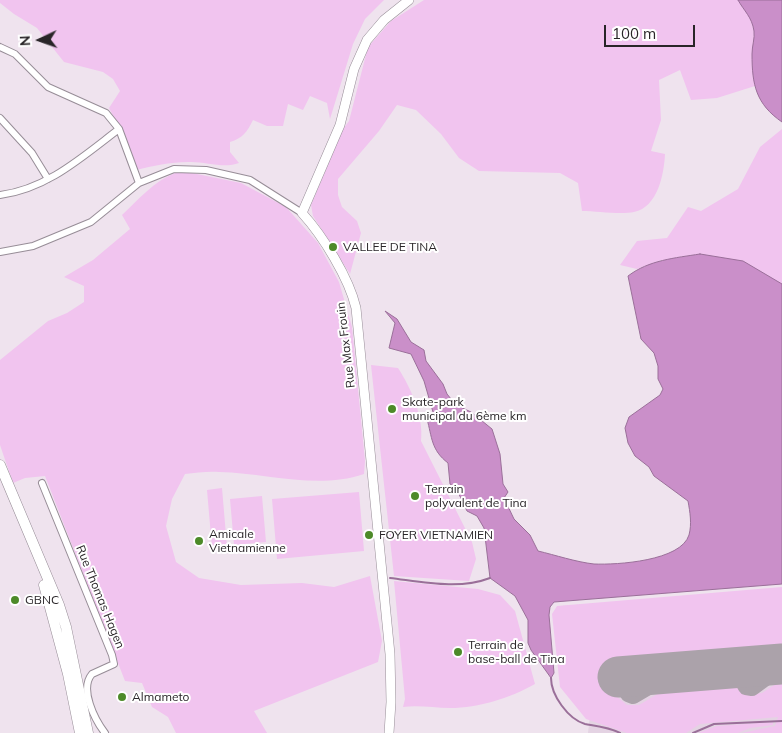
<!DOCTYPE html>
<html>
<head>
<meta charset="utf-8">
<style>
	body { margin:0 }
	#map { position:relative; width:782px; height:733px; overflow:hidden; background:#efe3ee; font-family:Mulish,sans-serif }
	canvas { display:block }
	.north { position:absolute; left:15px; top:15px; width:50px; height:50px; -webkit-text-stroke:4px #fff; paint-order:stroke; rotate:267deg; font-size:14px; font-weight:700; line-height:20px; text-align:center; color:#292528 }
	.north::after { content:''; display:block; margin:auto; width:18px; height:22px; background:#292528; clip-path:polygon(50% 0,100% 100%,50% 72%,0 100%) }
	.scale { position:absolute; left:604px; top:25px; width:91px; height:22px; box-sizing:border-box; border:2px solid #292528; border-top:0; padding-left:6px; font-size:15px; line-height:18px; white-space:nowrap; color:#292528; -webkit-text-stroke:4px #fff; paint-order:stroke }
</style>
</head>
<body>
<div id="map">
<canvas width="782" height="733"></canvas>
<div class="north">N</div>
<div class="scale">100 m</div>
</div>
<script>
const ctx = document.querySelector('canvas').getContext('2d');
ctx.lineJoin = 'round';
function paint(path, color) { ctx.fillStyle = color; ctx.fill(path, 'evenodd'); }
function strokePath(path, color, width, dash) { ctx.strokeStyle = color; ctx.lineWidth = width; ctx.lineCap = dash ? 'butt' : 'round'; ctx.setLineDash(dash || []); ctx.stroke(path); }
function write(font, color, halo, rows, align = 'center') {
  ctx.font = font + ' Mulish,sans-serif'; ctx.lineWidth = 4; ctx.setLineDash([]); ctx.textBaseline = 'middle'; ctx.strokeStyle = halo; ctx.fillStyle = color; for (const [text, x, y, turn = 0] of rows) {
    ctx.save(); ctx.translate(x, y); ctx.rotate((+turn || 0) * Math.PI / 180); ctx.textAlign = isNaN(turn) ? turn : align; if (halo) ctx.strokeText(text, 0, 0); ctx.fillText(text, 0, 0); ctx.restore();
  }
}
const built = new Path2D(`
	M782,590v143h-194l2,-17 -30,-110z`);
const green = new Path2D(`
	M0,0h384l-19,19 -12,25 -23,75 -3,-16 -17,-7 -7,14 -15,-6 -5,22h-16l-14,-6c-6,12 -10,18 -23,22v10l9,11c-16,6 -34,-2 -51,-1 -18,0 -35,4 -52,8l-13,-35 -14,-27 11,-17 -7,-12 -10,-7 -39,-10 -27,-34 -23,-14 -14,-11z
	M424,0h325l33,122c-14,-10 -22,-20 -27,-36l-38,12 -26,2 -11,-30 -21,10 2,40 -10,31 14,3c-1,20 -7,53 -31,58 -13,3 -38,-1 -52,-1l-4,-28 -18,-10 -81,-2 -20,-13 -18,-24 -25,-24 -19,-5 -18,26 -41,48v16l4,12 15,14 4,12 -11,41 -37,-58 -2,-11 32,-76 6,-8 19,-74 23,-26z
	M782,129v168l-120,-37 -25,9 -17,-4 17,-24 30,-3 21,-31 13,4 37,-22 22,-42z
	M175,173h17l49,10 45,24 32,36 21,39 13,45 13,134 -1,13c-47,16 -97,-1 -145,-2 -11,-1 -23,1 -34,2l-13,25 -6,27 10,36 23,16 42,7 61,-2 32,4 36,-11 12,65 -4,21 -124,49 13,22h-91l-8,-16 -16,-10 -10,-24 -17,-2 -80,-205 -20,2 -12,5 -13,-38v-85l48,-39 19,-8 17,-11v-16l-20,-9 29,-17 37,-31 -8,-14c17,-16 31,-33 53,-42z
	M371,365l27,3c13,20 26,49 23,73l51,101 4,17 -7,22 -75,-5z
	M222,488l5,59 -15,1 -5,-58z
	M359,492l5,59 -87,8 -5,-60z
	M262,496l4,46 -32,3 -4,-46z
	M394,581l84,8 22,6 15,16 20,73c-25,14 -56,24 -85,24 -16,0 -31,-3 -47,-1l2,-8z
	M782,587v62l-170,14 4,33 11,9h12l27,-16 64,-6 17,12 15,-2 20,-13v53h-40l33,-7 3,-9 -78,7 -14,9h-59l-41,-14 -26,-32 -8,-73 5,-8z
	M773,722v3l-23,3 -12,5h-40l19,-7z`);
const water = new Path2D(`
	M738,0h44v122c-26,-18 -30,-37 -30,-68 0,-8 3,-16 2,-23 -2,-14 -10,-20 -16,-31z
	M700,254l43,7 39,23v300l-228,18 -4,5 -1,8 5,58 -3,5 -20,-28 -3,-7v-23l-13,-24 -25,-18 -6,-50 -7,-12 -10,-5 -11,-23 -6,-4 -2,-21c-17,-13 -16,-26 -21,-44l6,-7 -9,-31 -13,-27 -22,-6 6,-25 -10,-12 12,8 14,23 13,8 2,11 17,23 4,10 9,11 15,7 21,17 8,25 3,30 5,8 -4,6 10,21 16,16 8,16c17,4 38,11 56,13 23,1 87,-3 95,-29 3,-11 1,-23 -1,-34l-34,-25 -5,-9 -14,-11 -7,-13 -3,-15 4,-11 31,-22 3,-6 -5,-10v-13l-4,-13 -13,-14 -13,-63c21,-16 47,-18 72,-22z`);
const stream = new Path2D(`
	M390,578c33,4 69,12 100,0
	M551,678c0,17 17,41 34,46 12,2 24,3 35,9
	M693,733l21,-9 68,-3`);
const taxiway = new Path2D(`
	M761,665l-10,-2 -8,4 -2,11 5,9 6,1 30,-22
	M647,674l-10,-3 -9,4 -5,9 5,10 5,2 41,-24`);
const runway = new Path2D(`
	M618,677l164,-13`);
const street = new Path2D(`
	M0,47l15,7 33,33 58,26 13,16 20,54
	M0,118l32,35 16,26
	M0,195c47,-6 82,-38 119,-66
	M0,252l33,-6 58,-24 48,-39 35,-14 32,1 44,10 52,33
	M42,483l70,172 2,9 -22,10c-13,15 3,46 13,59`);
const secondary = new Path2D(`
	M389,733l2,-31 -1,-48 -34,-346c-7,-30 -33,-72 -54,-95l38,-88 14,-56 13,-29 17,-20 25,-20`);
const primary = new Path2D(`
	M0,465l59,140 7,22 22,106
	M44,585l24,89 12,59`);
const markers = [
	[333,247,5,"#4d8a29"],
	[392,409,5,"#4d8a29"],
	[415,496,5,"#4d8a29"],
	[369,535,5,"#4d8a29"],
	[199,541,5,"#4d8a29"],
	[15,600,5,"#4d8a29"],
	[458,652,5,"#4d8a29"],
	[122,697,5,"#4d8a29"]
];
const poiNames = [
	["VALLEE DE TINA",343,247],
	["Skate-park",402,402],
	["municipal du 6ème km",402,416],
	["Terrain",425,489],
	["polyvalent de Tina",425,503],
	["Amicale",209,534],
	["Vietnamienne",209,548],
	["FOYER VIETNAMIEN",379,535],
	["GBNC",25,600],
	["Terrain de",468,645],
	["base-ball de Tina",468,659],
	["Almameto",132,697]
];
const streetNames = [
	["Rue Max Frouin",346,345,-97],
	["Rue Thomas Hagen",100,597,68]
];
paint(built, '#e4d3e3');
paint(green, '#f1c4ef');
paint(water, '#ca8fc9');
strokePath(water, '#9a6f99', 1);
strokePath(stream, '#9a6f99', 2);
strokePath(taxiway, '#aba2aa', 16);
strokePath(runway, '#aba2aa', 41);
strokePath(street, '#978d97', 8);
strokePath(secondary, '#978d97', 10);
strokePath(primary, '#978d97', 11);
strokePath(street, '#fff', 6);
strokePath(secondary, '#fff', 9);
strokePath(primary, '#fff', 10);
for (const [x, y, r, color] of markers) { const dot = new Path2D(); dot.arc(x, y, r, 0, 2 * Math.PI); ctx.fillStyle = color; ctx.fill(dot); strokePath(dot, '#fff', 2); }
write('12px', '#292528', '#fff', poiNames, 'left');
write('12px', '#292528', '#fff', streetNames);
</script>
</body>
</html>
